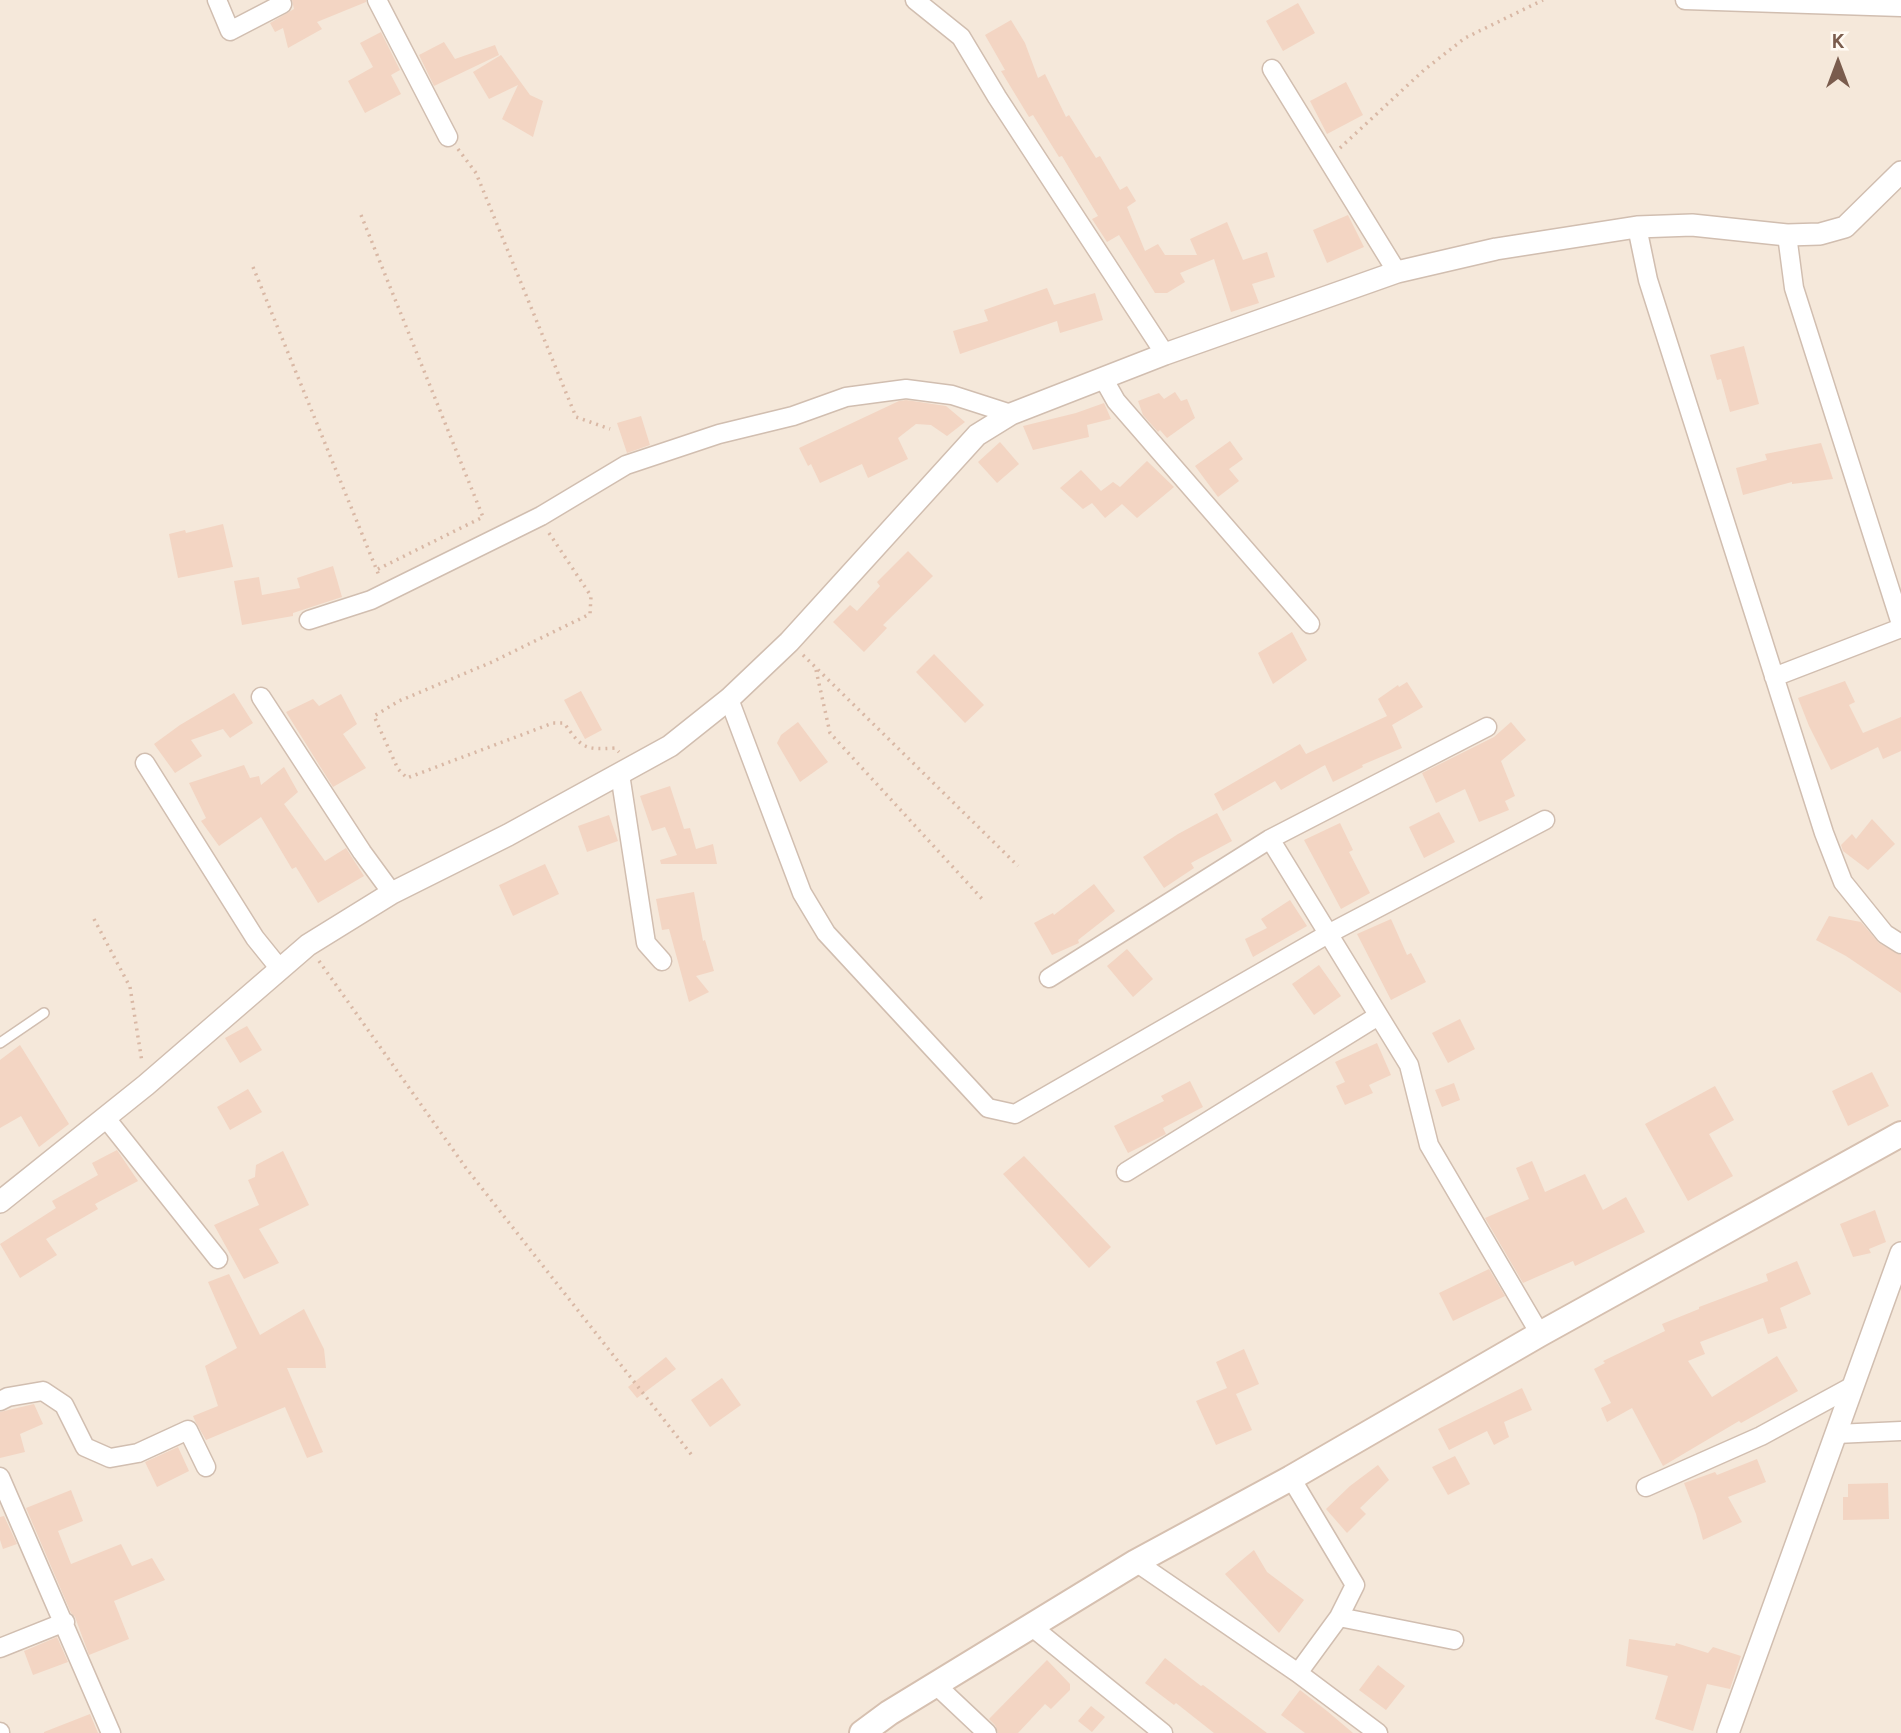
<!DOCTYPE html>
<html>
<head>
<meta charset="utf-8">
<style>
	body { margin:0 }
	#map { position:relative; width:1901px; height:1733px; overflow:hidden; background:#fdf6ec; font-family:Figtree,sans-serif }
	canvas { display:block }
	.north { position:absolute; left:1803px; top:28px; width:70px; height:70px; -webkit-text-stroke:5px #fffaf3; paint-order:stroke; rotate:0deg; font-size:19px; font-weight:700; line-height:28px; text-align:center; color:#7a5c4d }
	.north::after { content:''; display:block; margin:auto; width:24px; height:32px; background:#7a5c4d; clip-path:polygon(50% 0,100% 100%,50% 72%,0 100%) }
</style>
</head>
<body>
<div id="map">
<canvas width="1901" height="1733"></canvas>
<div class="north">K</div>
</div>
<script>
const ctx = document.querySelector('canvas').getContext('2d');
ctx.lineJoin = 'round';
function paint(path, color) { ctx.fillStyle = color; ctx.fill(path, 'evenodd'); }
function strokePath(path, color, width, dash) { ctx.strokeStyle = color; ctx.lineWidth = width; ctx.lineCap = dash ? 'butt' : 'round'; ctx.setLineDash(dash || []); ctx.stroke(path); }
const residential = new Path2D(`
	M0,0h1901v1733h-1901z`);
const building = new Path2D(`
	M292,0h74v2l-49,20 5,7 -34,19 -5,-20 -8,4 -5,-9 24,-14z
	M1298,3l17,30 -32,18 -17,-30z
	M1011,20l14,23 13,35 7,-4 21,43 3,-2 27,43 4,-2 20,34 7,-4 9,15 -9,6 18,44 13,-7 7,11h32l-7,-16 37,-17 16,38 24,-8 8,25 -23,7 7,19 -28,9 -17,-53 -34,14 5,9 -18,11h-12l-36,-58 -12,7 -15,-23 6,-3 -36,-60 -3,1 -26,-42 -4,2 -28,-46 4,-1 -20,-35z
	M381,32l19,38 -9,5 10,19 -36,19 -17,-32 25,-14 -13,-24z
	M444,42l11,17 40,-14 4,10 -65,31 -15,-31z
	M501,55l29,40 13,6 -10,36 -31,-18 16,-34 -29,14 -16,-27z
	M1346,82l17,33 -36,19 -17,-33z
	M1348,215l16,32 -37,16 -14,-33z
	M1047,288l7,17 41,-12 8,27 -43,13 -3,-12 -97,33 -7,-23 35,-10 -4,-11z
	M1744,346l15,58 -29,8 -9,-33 -4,1 -7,-25z
	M1175,392l6,9 6,-2 8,19 -28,20 -7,-8 -2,2 -15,-17 -5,-14 21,-8 5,6z
	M906,400l40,6 19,16 -18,14 -16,-11 -15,-1 -18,14 10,21 -40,19 -6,-14 -42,19 -9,-19 -3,2 -9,-18 100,-47z
	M1104,403l7,16 -24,6 2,12 -56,13 -10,-24 53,-13z
	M641,416l9,29 -23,8 -10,-30z
	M1230,441l13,18 -14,10 10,12 -21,16 -23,-31z
	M1000,442l19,22 -22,19 -19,-21z
	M1821,443l12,36 -41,5v-2l-49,13 -7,-27 31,-8 -2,-6z
	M1147,461l27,26 -37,31 -15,-14 -17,14 -13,-15 -9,6 -23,-21 21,-18 20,21 12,-9 7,5z
	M223,524l10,43 -55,11 -9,-44 16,-4 1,3z
	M908,551l25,25 -50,49 4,3 -23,24 -31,-30 17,-17 7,6 23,-25 -3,-4z
	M333,566l9,31 -49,16v3l-51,9 -8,-44 25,-4 3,18 38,-7 -3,-10z
	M1292,632l15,28 -34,24 -15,-31z
	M934,654l50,51 -19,18 -49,-51z
	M1845,681l10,21 -6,3 14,28 38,-16v34l-18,8 -5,-12 -47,23 -22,-44 -11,-28z
	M1407,682l16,25 -31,18 10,23 -40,17 1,2 -30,15 -8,-17 -44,25 -6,-9 -52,30 -9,-17 86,-50 6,10 81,-38 -9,-17 20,-14 1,2z
	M581,691l21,39 -17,9 -21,-39z
	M234,693l19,30 -23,15 -7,-9 -32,11 11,16 -27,17 -21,-29 26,-19z
	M341,694l16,30 -14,10 23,34 -33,19 -47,-75 27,-13 6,7z
	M798,722l30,40 -28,20 -23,-39 4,-8z
	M1511,722l15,18 -25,21 14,35 -10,5 4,9 -30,12 -14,-33 -29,14 -14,-30 72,-36z
	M244,765l6,13 9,-2 2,9 23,-18 14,25 -14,12 41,57 21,-13 18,28 -46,27 -22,-36 -4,2 -31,-52 -42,29 -18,-25 5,-3 -17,-35z
	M670,786l14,43 6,-1 6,21 17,-5 4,20h-56l-1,-4 17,-5 -12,-28 -13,4 -12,-35z
	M1439,812l16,30 -31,16 -15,-31z
	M1217,813l15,28 -41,22 3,5 -30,20 -21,-31 35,-23z
	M609,815l9,26 -31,11 -9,-26z
	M1872,819l23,25 -27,26 -25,-19 -2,-6 11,-11 4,5z
	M1340,823l13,27 -4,2 21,41 -29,16 -37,-69z
	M545,864l14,30 -46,22 -14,-31z
	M1094,884l21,27 -37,29 1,3 -27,12 -18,-32 19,-10 1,2z
	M694,892l9,49 2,-1 9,31 -18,5 13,16 -20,10 -20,-73 -7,1 -6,-31z
	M1290,900l17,26 -54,31 -8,-18 22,-11 -6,-9z
	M1829,916l32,6 18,21 22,12v38l-55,-37 -30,-16z
	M1391,919l16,36 4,-2 15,29 -35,18 -34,-66z
	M1127,949l26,30 -20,18 -26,-31z
	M1319,965l22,31 -27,19 -22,-31z
	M1460,1019l15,30 -27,14 -16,-30z
	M247,1026l15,24 -22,13 -15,-25z
	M1377,1043l14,32 -22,10 4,8 -28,12 -9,-19 9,-4 -10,-20z
	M20,1045l49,79 -30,23 -18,-31 -21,12v-68z
	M1872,1072l17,34 -41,20 -16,-35z
	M1190,1081l13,26 -40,21 3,6 -38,19 -14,-27 50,-25 -3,-5z
	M1454,1083l6,17 -18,7 -7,-17z
	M1715,1086l19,34 -25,14 24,42 -45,25 -43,-77z
	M248,1089l14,23 -32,18 -13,-23z
	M117,1150l21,31 -43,23 3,5 -52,30 11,16 -37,23 -20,-34 56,-36 -4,-7 46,-26 -6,-12z
	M283,1151l26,54 -50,24 20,34 -35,16 -30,-54 45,-20 -11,-25 7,-3 1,-12z
	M1024,1156l87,91 -22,21 -86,-94z
	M1532,1161l13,31 40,-18 18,36 23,-13 19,35 -70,34 -2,-5 -50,22 -38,-65 44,-19 -13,-31z
	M1875,1210l11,32 -17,7 2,4 -18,4 -13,-33z
	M1797,1261l14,33 -31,14 7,20 -19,6 -5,-16 -63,24 5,12 -17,7 24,36 65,-41 21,35 -57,32 -2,-2 -76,45 -31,-58 -25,14 -6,-14 10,-5 -17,-34 11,-6 -2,-2 62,-30 -3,-7 37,-15v-2l69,-26 -2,-7z
	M1489,1269l16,27 -52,25 -14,-28z
	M229,1274l31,61 44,-26 20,40 2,19h-39l36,84 -16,6 -22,-51 -79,33 -10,-17 -3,-7 25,-10 -13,-40 32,-18 -29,-66z
	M1244,1349l15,35 -23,10 16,36 -36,15 -20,-44 31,-13 -11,-26z
	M666,1357l10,12 -39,29 -9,-11z
	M722,1378l19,27 -31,22 -19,-27z
	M1522,1388l10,22 -28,12 5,15 -15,8 -7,-14 -38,19 -11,-21z
	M34,1404l9,20 -23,10 5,18 -25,6v-46z
	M178,1447l11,24 -32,16 -12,-25z
	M1455,1456l15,28 -22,11 -16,-28z
	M1757,1459l9,23 -38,15 14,25 -39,18 -7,-26 -12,-31 31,-11 2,3z
	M1378,1465l11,15 -29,28 6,6 -19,19 -21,-24 24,-23z
	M1888,1483l1,36 -46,1v-23h5v-13z
	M71,1490l12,31 -25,10 13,33 50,-20 11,22 20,-8 13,22 -51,21 15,38 -40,16 -14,-38 -4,-4 -45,-105z
	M4,1516l13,28 -14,5 -3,-9v-23z
	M1254,1550l13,22 37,28 -25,33 -54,-59z
	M57,1637l11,25 -35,13 -9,-24z
	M1629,1639l46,7 1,-3 32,10 5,-6 28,9 -11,33 -23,-5 -14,47 -38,-12 13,-43 -42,-10z
	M1165,1658l36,28 2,-1 64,48h-53l-38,-30 -2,2 -29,-22z
	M1047,1660l23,24v6l-19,19 -6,-5 -27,29h-20l-3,-8 -6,-6z
	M1378,1665l27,21 -19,24 -27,-20z
	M1300,1690l27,21 26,22h-48l-24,-18z
	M1091,1706l14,11 -13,15 -14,-11z
	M90,1714l8,19h-54v-1z`);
const path = new Path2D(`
	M1340,148l84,-78 41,-32 78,-38
	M458,149l18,24 100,244 34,12
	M361,215l122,302 -107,53
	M253,267l127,311
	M549,533l42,63 -1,18 -98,48 -93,39 -25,15 24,53 9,9 146,-55h11c18,25 20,27 51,25l4,4
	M803,655l215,211
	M816,670l14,63 154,168
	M94,919l36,68 12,75
	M319,961l147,207 228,290`);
const service = new Path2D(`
	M0,1043l44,-30`);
const minor = new Path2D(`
	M217,0l13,31 52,-27
	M377,0l71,137
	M915,0l46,37 36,60 168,257
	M1685,0l216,7
	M1272,69l125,203
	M1637,227l11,53 176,553 19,49 42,52 16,10
	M1787,235l7,53 107,336
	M1103,378l13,23 194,223
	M309,620l62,-20 170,-84 85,-51 93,-31 74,-18 53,-19 60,-8 46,6 59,19
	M1774,677l127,-49
	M261,697l101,155 30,41
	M729,699l73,194 24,40 162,175 27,6 313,-180 217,-114
	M145,763l110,175 25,31
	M620,774l26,169 16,18
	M1270,839l139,226 20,80 111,189
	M1049,978l221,-139 217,-112
	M105,1117l113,142
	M1126,1172l252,-156
	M0,1401l8,-4 35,-6 21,14 21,42 25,11 28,-5 50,-23 18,37
	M1836,1434l65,-3
	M0,1477l111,256
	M1291,1478l64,107 -16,32
	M1646,1487l115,-51 90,-49
	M1136,1562l162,111 80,60
	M1031,1626l132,107
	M0,1648l65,-26
	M1298,1673l41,-56 115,23
	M935,1684l52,49
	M0,1732v1`);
const tertiary = new Path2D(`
	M0,1202l146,-117 162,-140 84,-52 116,-58 162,-89 59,-47 60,-57 188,-207 34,-21 154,-60 232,-82 99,-23 141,-22 55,-2 95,10 33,-1 25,-7 56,-55
	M1728,1733l173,-480`);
const secondary = new Path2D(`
	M862,1733l27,-20 247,-151 155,-84 249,-144 361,-200`);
paint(residential, '#f5e8da');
paint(building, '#f3d5c3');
strokePath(service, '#d1beb0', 12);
strokePath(minor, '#d1beb0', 21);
strokePath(tertiary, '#d1beb0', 24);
strokePath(secondary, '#d6c0b0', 28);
strokePath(path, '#d9b8a5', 3.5, [2, 5]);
strokePath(service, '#fff', 9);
strokePath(minor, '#fff', 18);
strokePath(tertiary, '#fff', 21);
strokePath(secondary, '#fff', 24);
</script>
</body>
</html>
